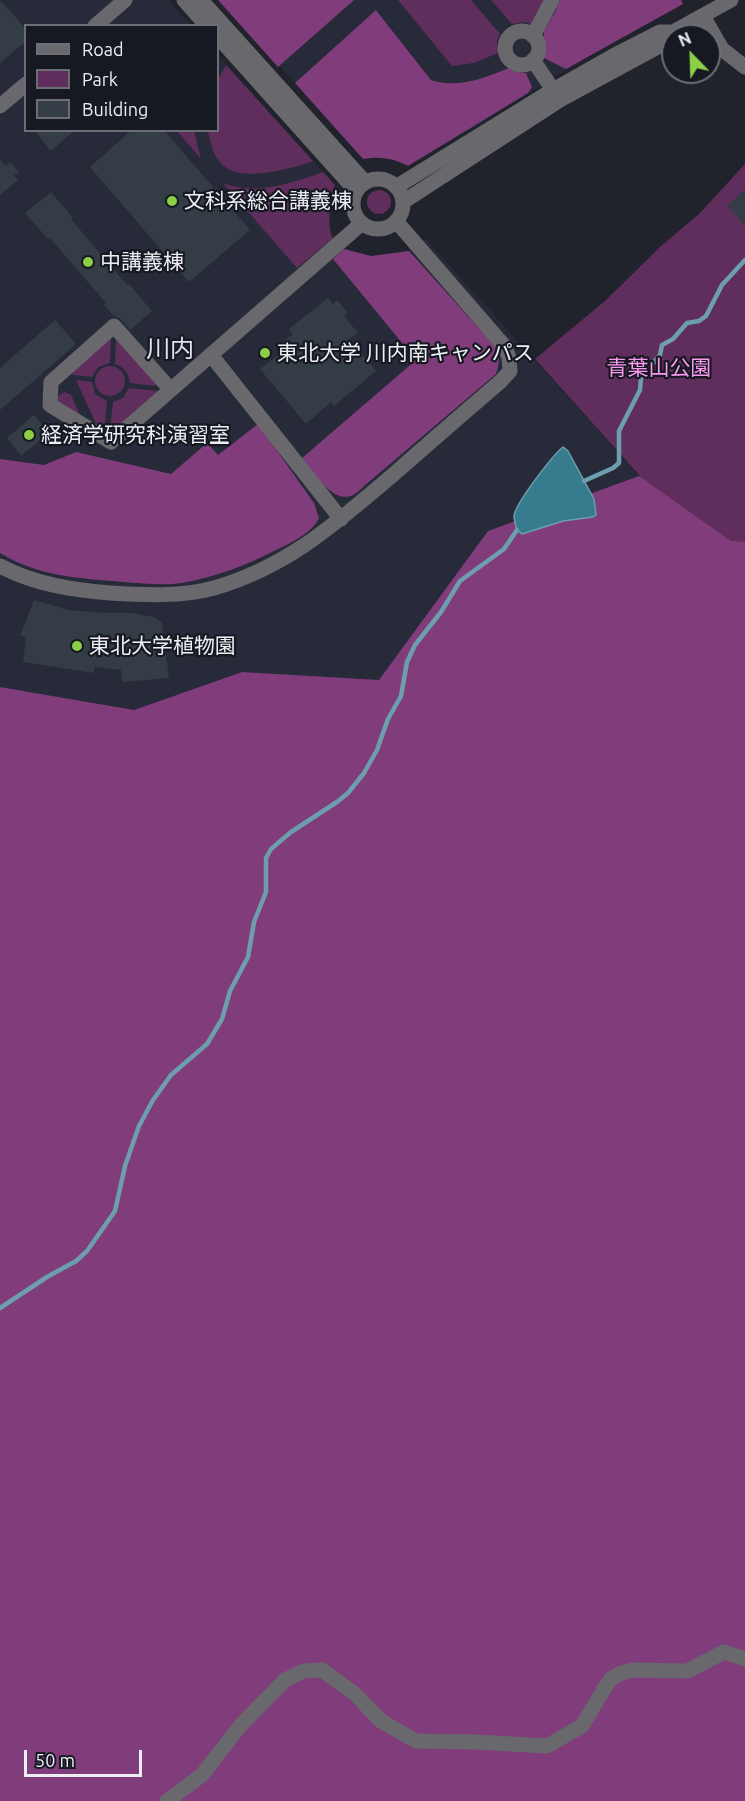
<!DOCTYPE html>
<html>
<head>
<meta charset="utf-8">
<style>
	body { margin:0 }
	#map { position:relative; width:745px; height:1801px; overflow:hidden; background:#20232c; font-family:Ubuntu,sans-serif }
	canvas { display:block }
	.legend { position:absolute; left:24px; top:24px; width:195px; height:108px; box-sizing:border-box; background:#171922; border:2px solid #6c6e76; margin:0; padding:8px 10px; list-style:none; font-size:18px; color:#eceef4 }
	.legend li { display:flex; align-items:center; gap:12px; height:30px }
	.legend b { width:30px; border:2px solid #6c6e76 }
	.north { position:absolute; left:661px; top:24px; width:60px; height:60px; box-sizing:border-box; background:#171922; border:2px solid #6c6e76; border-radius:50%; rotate:337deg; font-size:16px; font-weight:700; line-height:24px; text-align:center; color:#eceef4 }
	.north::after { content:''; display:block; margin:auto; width:21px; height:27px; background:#8cce46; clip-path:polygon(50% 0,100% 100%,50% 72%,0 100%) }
	.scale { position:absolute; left:24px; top:1750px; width:118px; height:27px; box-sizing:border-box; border:3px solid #eceef4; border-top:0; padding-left:8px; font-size:18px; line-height:21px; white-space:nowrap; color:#eceef4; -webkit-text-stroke:4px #171922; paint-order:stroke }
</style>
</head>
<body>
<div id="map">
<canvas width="745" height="1801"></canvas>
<ul class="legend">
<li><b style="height:8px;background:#69686d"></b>Road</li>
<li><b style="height:16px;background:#602e5c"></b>Park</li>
<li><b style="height:16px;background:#343d45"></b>Building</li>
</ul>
<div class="north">N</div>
<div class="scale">50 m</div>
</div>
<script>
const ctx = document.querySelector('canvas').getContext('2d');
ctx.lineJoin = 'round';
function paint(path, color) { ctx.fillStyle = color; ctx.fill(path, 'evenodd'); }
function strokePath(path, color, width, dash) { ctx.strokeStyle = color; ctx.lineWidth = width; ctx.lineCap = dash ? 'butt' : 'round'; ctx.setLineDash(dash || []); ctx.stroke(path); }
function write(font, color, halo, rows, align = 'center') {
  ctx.font = font + ' Ubuntu,"Noto Sans JP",sans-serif'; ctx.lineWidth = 4.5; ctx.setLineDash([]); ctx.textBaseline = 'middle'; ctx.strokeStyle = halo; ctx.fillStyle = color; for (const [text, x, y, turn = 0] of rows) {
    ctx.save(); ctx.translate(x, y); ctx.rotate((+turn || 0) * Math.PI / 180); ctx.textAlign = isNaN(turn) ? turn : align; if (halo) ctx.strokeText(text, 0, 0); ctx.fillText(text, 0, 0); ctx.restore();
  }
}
const built = new Path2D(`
	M0,0h168l23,25 -165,1v104h192v-75l117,130 -5,17v31l14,16 27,7 24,-2 14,-3 16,-13 214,238 -151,55 -109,150 -137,-9 -108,38 -134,-23z
	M218,0h342l-5,12 34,44 -123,76 -35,-52 -54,-70 -82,73z`);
const green = new Path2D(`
	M398,0h73l29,34 -3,6 1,13 -24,10 -22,3z
	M491,0h53l-13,24 -7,-2 -12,2z
	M226,65l87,96c-16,6 -33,10 -50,12 -35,4 -49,-7 -55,-42l10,-1v-51z
	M177,131h17l7,28z
	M745,164v439l-45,-60 -165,-184 70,-58 55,-54 40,-34z
	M323,172l12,13c-5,13 -9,40 -2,53l-36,30 -74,-85c33,13 69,0 100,-11z
	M367 202a12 12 0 1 1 24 0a12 12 0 1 1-24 0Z
	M106,338l5,1 -1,24 -12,4 -6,10 -27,-3z
	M116,339l41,44 -2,3 -25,-3c-2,-11 -6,-16 -15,-19z
	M95 381a15 15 0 1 1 30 0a15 15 0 1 1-30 0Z
	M76,380l16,2 3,12 12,7 -3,31 -5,-2z
	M129,388l28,3v2l-45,39 -2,-2 3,-28 10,-4z
	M65,392l6,3 10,22 -23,-16v-5z`);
const forest = new Path2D(`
	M218,0h136l-76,67z
	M560,0h121l2,4 -117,65 -22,-11v-27l11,-19z
	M376,10l55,70c26,9 54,-2 78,-12l8,4 9,1 6,14 -4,6 -120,73c-15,-8 -28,-10 -45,-7l-68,-76z
	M344,249l27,7 38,-5 84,93c8,10 7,18 3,30l-132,112c-3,3 -7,7 -11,9 -21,10 -40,-24 -51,-37l114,-98 -83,-101z
	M258,424l56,79 5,15c-7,15 -28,25 -43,32 -29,15 -61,27 -94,33 -20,3 -40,0 -59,-1 -45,-4 -83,-5 -123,-29v-94l44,6 32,-13 95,22 36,-31 11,12z
	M639,476l92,65 14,1v1259h-745v-1114l134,23 108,-38 137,8 109,-149z`);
const water = new Path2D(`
	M563,447l5,4 26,48 2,16 -3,2 -30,4 -41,13 -5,-4c-1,-4 -3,-10 -3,-14 1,-12 38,-60 49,-69z`);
const stream = new Path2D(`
	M584,481l29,-13 6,-5v-32l21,-41 1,-12 19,-23 2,-10 11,-6 14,-16 12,-2 7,-5 16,-31 23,-25
	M0,1308l47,-31 29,-16 11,-10 28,-40 10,-45 14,-40 14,-26 18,-25 36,-31 15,-25 8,-28 18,-34 6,-35 12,-30v-34l5,-9 20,-17 46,-30 11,-9 16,-20 13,-23 11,-31 13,-23 6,-34 8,-17 26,-33 19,-31 44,-32 13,-19`);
const building = new Path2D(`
	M0,0l26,29v12l-26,22z
	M34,130h41l-24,21z
	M132,130h32l86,100 -61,52 -99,-115z
	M0,159l5,7 5,-4 9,10 -5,3 4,5 -18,15z
	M745,190v36l-18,-21z
	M51,192l22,26 -2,1 56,66 2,-1 23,27 -22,19 -9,-11 -7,-3 -10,-11 2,-2 -56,-65 -2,1 -23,-26z
	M328,298l5,6 4,-4 11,13 -4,3 14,17 -9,6 27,32 -42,35 -3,-4 -25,22 -46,-55 24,-18 -5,-6 14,-11 -4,-5z
	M55,320l21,24 -76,66v-42z
	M34,415l15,18 -28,23 -14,-18z
	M34,600l35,10 38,3h25l22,4 8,6 7,55 -47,4 -1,-12 -27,-3v6l-71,-11 3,-25 -6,-1z`);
const minor = new Path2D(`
	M184,0l23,26
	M201,0l164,182
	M703,16l19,33 23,18
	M95,26l30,-26
	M505 48a17 17 0 1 1 34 0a17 17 0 1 1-34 0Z
	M533,36l19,-36
	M218,37l138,154
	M533,60l20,30
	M0,106l26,-22
	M353 204a25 25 0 1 1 50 0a25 25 0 1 1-50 0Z
	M396,187l157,-97 60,-34 47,-24h13l58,-32
	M403,202l157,-102 107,-58 6,-10
	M211,355l130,164
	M171,390l-57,-64 -63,56 -1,23 61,37 251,-219
	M0,566c34,18 72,24 110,27 32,2 73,4 104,-5 75,-22 122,-65 180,-114 35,-31 71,-62 107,-93l9,-10 -1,-13 -4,-11 -109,-126
	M167,1801l35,-26 38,-49 45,-46 19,-9 18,-1 33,24 26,27 35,20 60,1 71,4 35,-20 22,-37 7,-10 10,-6 12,-3 54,1 37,-19 21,7`);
const markers = [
	[172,201,6,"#8cce46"],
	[88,262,6,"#8cce46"],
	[265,353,6,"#8cce46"],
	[29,435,6,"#8cce46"],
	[77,646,6,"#8cce46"]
];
const poiNames = [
	["文科系総合講義棟",184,201],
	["中講義棟",100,262],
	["東北大学 川内南キャンパス",277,353],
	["経済学研究科演習室",41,435],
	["東北大学植物園",89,646]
];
const parkNames = [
	["青葉山公園",659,368]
];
const quarterNames = [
	["川内",170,349]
];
paint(built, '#262a39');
paint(green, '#602e5c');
paint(forest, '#803c7b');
paint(water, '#367c8e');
strokePath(water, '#6d9ead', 1.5);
strokePath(stream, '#6d9ead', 4.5);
paint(building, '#343d45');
strokePath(minor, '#69686d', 15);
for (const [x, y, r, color] of markers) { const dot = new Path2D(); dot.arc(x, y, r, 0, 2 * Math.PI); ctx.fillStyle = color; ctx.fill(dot); strokePath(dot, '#171922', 2); }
write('21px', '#eceef4', '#171922', poiNames, 'left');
write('21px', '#f899ef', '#171922', parkNames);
write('24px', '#dee2ef', '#171922', quarterNames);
</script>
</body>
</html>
